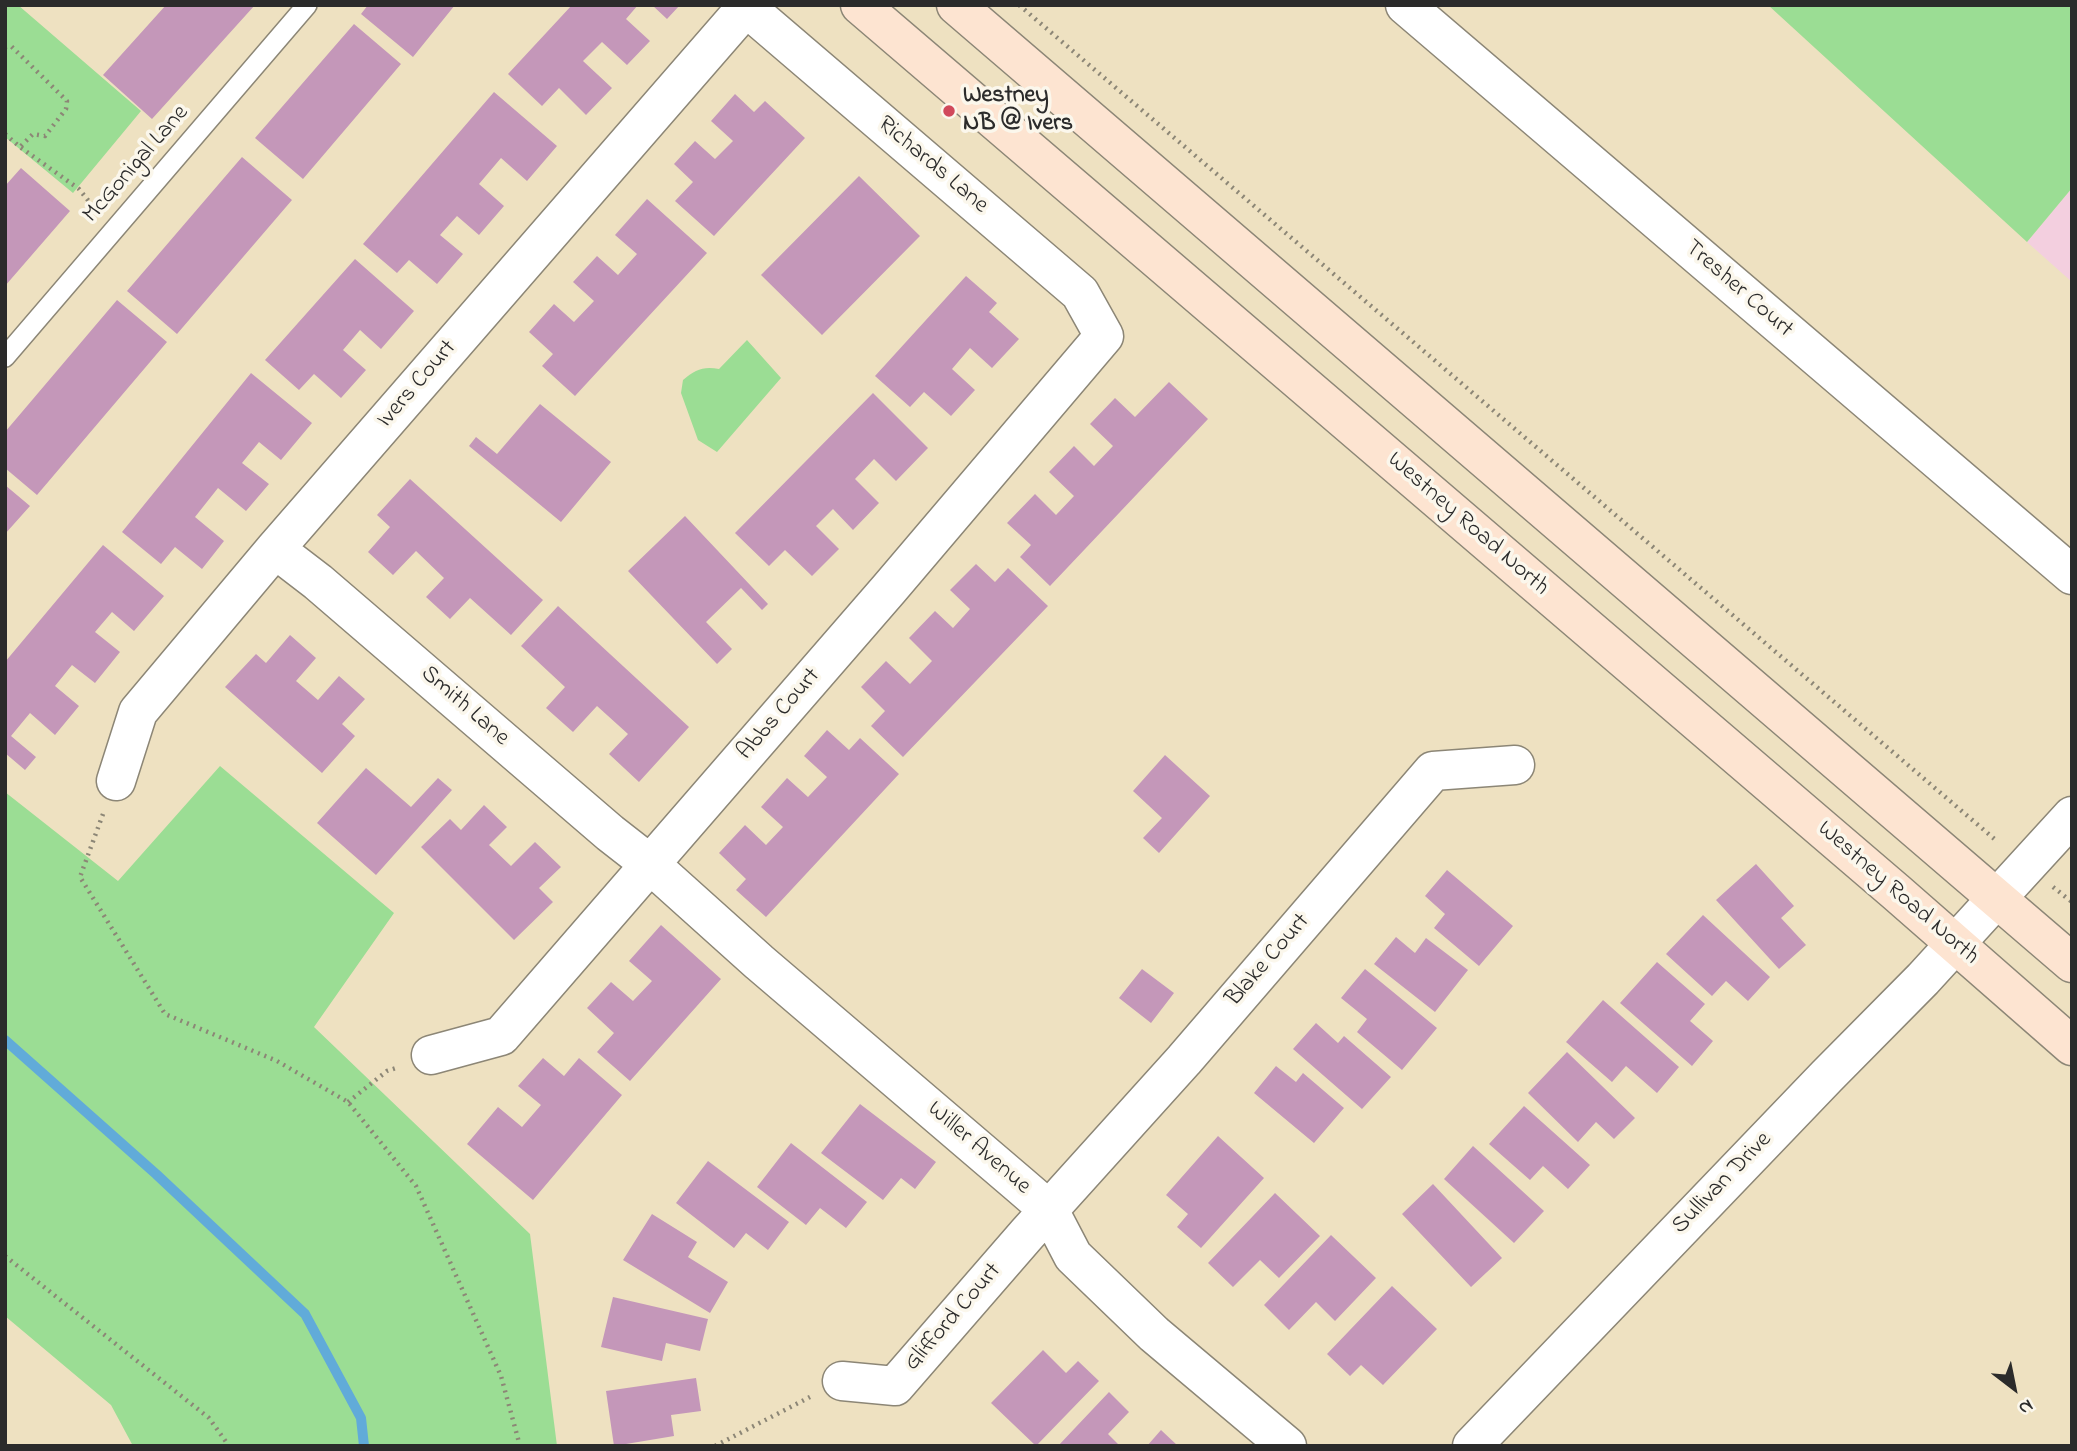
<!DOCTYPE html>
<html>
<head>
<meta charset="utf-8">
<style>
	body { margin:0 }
	#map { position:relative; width:2077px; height:1451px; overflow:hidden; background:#eee1c1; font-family:"Indie Flower",sans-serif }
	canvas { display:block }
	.frame { position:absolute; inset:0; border:7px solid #2b2b2b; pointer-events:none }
	.north { position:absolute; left:1979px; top:1353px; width:70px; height:70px; -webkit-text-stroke:5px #fbf7ec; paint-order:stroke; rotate:148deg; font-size:19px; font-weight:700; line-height:28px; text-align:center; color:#2b2b2b }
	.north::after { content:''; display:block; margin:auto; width:24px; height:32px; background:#2b2b2b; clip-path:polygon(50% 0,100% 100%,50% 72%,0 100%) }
</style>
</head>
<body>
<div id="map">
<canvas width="2077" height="1451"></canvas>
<div class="frame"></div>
<div class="north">N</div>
</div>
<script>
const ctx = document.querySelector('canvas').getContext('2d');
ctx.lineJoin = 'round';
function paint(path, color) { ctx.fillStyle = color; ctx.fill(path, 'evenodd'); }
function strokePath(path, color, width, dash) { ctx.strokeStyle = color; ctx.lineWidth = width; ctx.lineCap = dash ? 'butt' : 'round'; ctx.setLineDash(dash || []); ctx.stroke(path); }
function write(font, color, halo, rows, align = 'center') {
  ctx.font = font + ' "Indie Flower",sans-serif'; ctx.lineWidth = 7; ctx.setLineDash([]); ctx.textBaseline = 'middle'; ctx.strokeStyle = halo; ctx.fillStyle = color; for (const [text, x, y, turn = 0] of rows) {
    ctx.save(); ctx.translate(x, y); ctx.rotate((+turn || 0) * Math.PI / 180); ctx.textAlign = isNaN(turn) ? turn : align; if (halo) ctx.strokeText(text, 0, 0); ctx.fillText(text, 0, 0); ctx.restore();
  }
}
const built = new Path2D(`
	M2072,188v94l-45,-40z`);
const green = new Path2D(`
	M5,5h13l123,106 -68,82 -68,-56z
	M1768,5h304v183l-45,54z
	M747,340l34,38 -64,74 -19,-12 -17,-47 2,-13c12,-10 20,-14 36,-11z
	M220,766l174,147 -80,114 216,207 27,212h-424l-22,-41 -106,-89v-524l113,89z`);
const stream = new Path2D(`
	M5,1040l151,134 149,140 56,104 3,28`);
const building = new Path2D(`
	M166,5h89l-103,114 -49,-44z
	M368,5h87l-42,52 -52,-43z
	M572,5h66l-12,14 24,22 -23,24 -25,-23 -19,19 29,27 -26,27 -27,-27 -17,18 -34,-32z
	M652,5h28l-13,14z
	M354,24l47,40 -98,115 -48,-41z
	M494,92l63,54 -30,35 -26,-23 -22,26 25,22 -25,29 -22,-19 -17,19 23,19 -26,30 -28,-24 -12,13 -34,-29z
	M735,94l19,18 11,-11 40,37 -91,98 -39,-35 18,-19 -19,-18 21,-23 20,18 18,-18 -22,-20z
	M242,157l50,43 -115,134 -50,-43z
	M21,168l49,43 -65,75v-100z
	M859,176l61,60 -98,99 -61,-60z
	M647,199l60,54 -132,143 -33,-30 11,-12 -24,-22 25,-28 20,18 20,-21 -21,-19 24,-26 21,19 19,-21 -22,-19z
	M355,259l59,52 -33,38 -21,-19 -17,20 23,20 -25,28 -27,-24 -15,16 -34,-30z
	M966,276l31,27 -8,9 30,27 -27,29 -22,-20 -18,21 23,21 -24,26 -27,-24 -14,15 -35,-31z
	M117,300l50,42 -130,153 -32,-27v-36z
	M251,373l61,50 -31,37 -22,-18 -17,21 27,21 -23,27 -28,-23 -23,29 29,24 -22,28 -27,-22 -14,17 -39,-32z
	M1169,382l39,37 -158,167 -30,-29 11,-12 -24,-22 28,-29 21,21 18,-19 -25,-24 25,-26 20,20 19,-20 -23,-22 25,-26 20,19z
	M873,393l55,55 -32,33 -22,-22 -19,20 24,24 -26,27 -20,-21 -17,17 23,23 -27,27 -27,-26 -16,16 -34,-33z
	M540,404l71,58 -50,60 -92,-76 7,-9 21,17z
	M410,479l133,121 -32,35 -41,-37 -20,21 -24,-22 18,-19 -28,-27 -23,24 -25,-23 22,-25 -13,-12z
	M5,485l25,21 -25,28z
	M685,516l83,88 -6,6 -21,-22 -35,34 26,27 -15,15 -89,-93z
	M103,545l61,51 -30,35 -22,-19 -17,20 25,20 -25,31 -23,-18 -17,21 24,20 -24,29 -25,-22 -19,23 25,21 -11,13 -20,-17v-91z
	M976,564l19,18 13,-14 40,38 -145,151 -32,-31 14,-15 -24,-24 25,-26 24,23 22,-23 -23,-23 26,-27 18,17 17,-19 -20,-19z
	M558,606l131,121 -50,55 -30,-28 19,-20 -31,-28 -24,26 -27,-24 19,-21 -44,-41z
	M290,635l26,23 -20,23 22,19 21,-24 26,23 -23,25 13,12 -33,37 -97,-86 31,-33 10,9z
	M827,730l22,20 11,-12 39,36 -133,143 -30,-27 10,-11 -27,-26 26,-28 21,20 17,-18 -22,-20 26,-29 21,19 19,-20 -23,-21z
	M1165,755l45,41 -51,57 -16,-15 19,-20 -29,-27z
	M366,768l45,39 27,-29 14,12 -76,85 -59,-52z
	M484,805l23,22 -18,18 22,21 24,-24 26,25 -22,21 14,14 -39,38 -93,-93 29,-28 11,11z
	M1756,864l38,42 -13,12 25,27 -27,24 -63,-69z
	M1447,870l66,56 -34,40 -45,-38 11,-14 -20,-18z
	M1703,915l67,62 -22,24 -22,-20 -14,15 -46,-42z
	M661,925l60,54 -91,102 -33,-29 17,-19 -27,-25 24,-26 22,19 19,-20 -23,-20z
	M1396,937l19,16 11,-15 42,32 -33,42 -61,-48z
	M1657,962l48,42 -15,17 23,20 -21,25 -72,-63z
	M1142,969l32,24 -23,30 -32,-25z
	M1365,969l72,59 -35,42 -45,-38 10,-13 -26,-21z
	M1603,1000l76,67 -22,26 -31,-27 -14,16 -46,-40z
	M1316,1023l22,20 6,-7 47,41 -29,32 -69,-60z
	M1567,1052l68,66 -21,21 -18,-17 -18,20 -50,-49z
	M543,1058l21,18 15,-18 43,37 -89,105 -66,-56 31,-37 24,20 19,-22 -23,-19z
	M1276,1066l20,16 7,-9 41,35 -30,35 -60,-50z
	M860,1104l76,58 -21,27 -14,-11 -18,22 -62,-47z
	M1524,1106l66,59 -22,24 -25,-23 -13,14 -41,-36z
	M1218,1136l46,42 -63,70 -24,-21 11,-13 -22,-19z
	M791,1143l76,59 -21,26 -26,-20 -14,17 -49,-38z
	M1473,1146l71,65 -30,32 -70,-64z
	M708,1161l81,61 -21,28 -22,-17 -12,15 -58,-45z
	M1433,1184l69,74 -31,29 -69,-73z
	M1275,1193l45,43 -41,42 -19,-18 -27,27 -25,-24z
	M652,1214l45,28 -9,15 40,25 -18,31 -87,-53z
	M1331,1235l45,43 -41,43 -19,-19 -27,28 -25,-25z
	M1392,1286l45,43 -54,56 -22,-20 -11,11 -23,-22z
	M613,1297l95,22 -8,32 -34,-8 -4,18 -61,-14z
	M1043,1350l23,23 12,-12 21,20 -63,65 -45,-43z
	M696,1378l5,33 -30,4 3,21 -60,10 -8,-55z
	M1109,1392l20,20 -21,22 12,12h-62z
	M1161,1430l17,16h-31z`);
const path = new Path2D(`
	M1019,5l979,837
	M5,47l6,-1 56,55 -1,8 -21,27 -12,-2 -13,13
	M5,134l15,13 59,42 16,20
	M103,814l-23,63 85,137 112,47 71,41 68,84 85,190 19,70
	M2053,887l19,15
	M348,1102l39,-31 12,-4
	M5,1256l204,162 20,28
	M715,1446l95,-49`);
const service = new Path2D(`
	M5,357l302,-352`);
const minor = new Path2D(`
	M1405,5l667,570
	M275,549l43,33 292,251 41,32 108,97 261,223 29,25 24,46 81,78 133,112
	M116,781l22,-69 137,-163 473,-544
	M431,1055l70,-19 388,-447 215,-253 -24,-43 -333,-285
	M842,1381l53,5 132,-152 157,-174 249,-289 82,-6
	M1472,1446l355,-370 96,-97 149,-163`);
const secondary = new Path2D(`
	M860,5l1036,887 176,154
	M956,5l1116,958`);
const markers = [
	[949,111,7,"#d1495b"]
];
const poiNames = [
	["Westney",963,97],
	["NB @ Ivers",963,125]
];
const streetNames = [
	["McGonigal Lane",137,165,-49],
	["Richards Lane",932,166,40],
	["Tresher Court",1738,290,41],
	["Ivers Court",418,385,-49],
	["Westney Road North",1467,525,41],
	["Smith Lane",464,707,41],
	["Abbs Court",780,715,-49],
	["Westney Road North",1897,894,41],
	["Blake Court",1269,961,-49],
	["Willer Avenue",978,1149,41],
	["Sullivan Drive",1723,1184,-46],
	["Glifford Court",954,1318,-49]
];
paint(built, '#f3cfdf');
paint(green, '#9bdd94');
strokePath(stream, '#61abd9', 10);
paint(building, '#c497b9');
strokePath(service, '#8c8676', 22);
strokePath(minor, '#8c8676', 41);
strokePath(secondary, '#8c8676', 41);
strokePath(path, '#8c8676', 4.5, [2, 5]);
strokePath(service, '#fff', 19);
strokePath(minor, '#fff', 38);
strokePath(secondary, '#fde4d1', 38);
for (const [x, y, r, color] of markers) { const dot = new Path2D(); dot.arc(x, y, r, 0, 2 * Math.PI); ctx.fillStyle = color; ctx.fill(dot); strokePath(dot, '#fbf7ec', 2.5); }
write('bold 24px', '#2b2b2b', '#fbf7ec', poiNames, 'left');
write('24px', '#2b2b2b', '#fbf7ec', streetNames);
</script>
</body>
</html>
